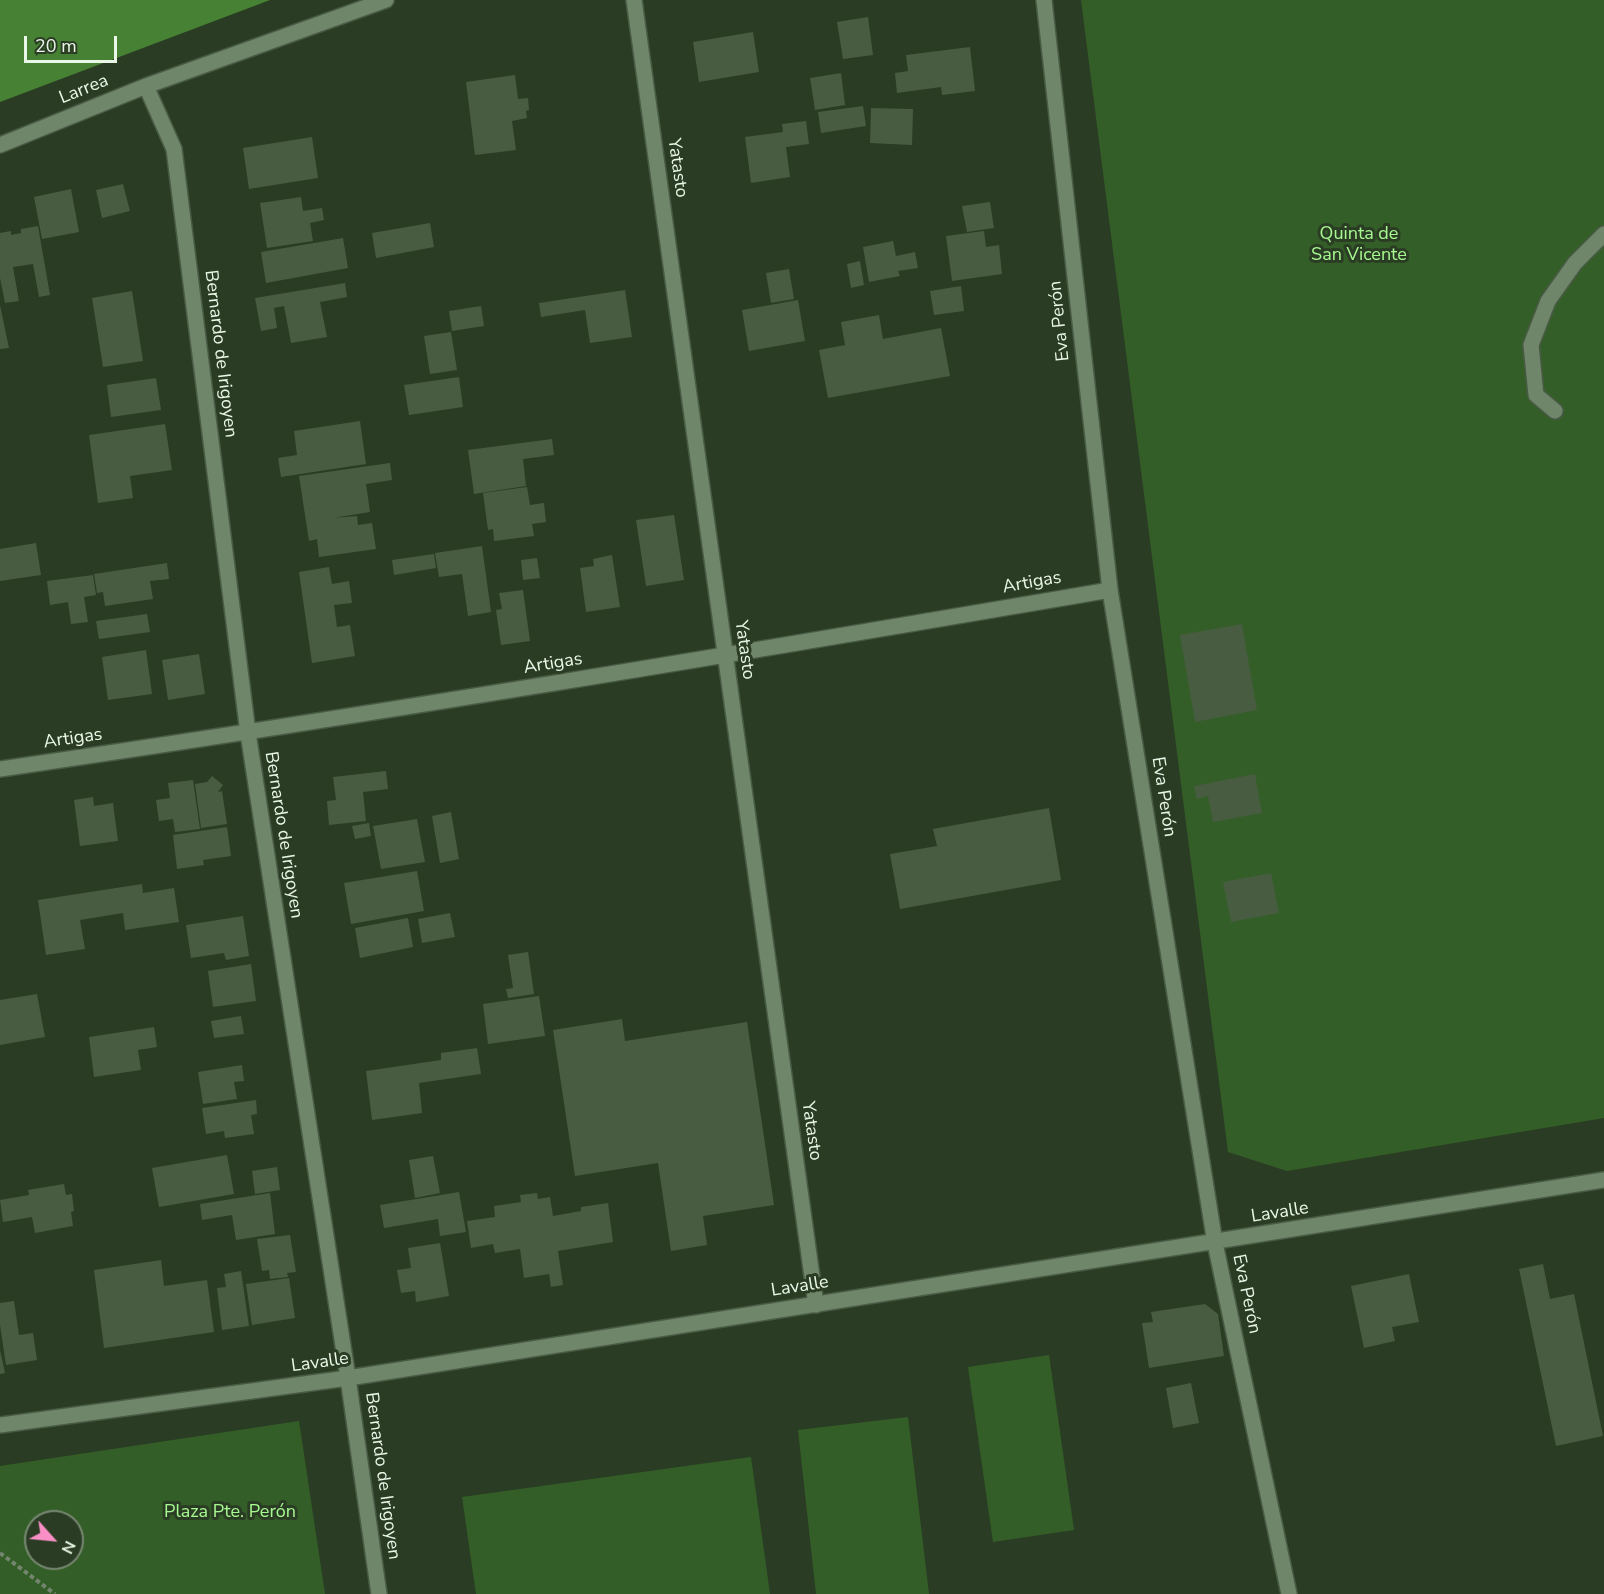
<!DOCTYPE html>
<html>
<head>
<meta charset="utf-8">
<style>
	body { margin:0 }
	#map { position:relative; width:1604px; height:1594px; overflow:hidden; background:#2a3d24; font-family:"Nunito Sans",sans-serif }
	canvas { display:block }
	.north { position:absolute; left:24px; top:1510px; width:60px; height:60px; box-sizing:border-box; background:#2a3d24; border:2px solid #778772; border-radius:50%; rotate:117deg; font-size:16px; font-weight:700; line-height:24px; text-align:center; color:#eaf7e7 }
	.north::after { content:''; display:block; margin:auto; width:21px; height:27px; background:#fa8fc6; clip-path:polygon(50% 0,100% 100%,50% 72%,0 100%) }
	.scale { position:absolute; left:24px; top:36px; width:93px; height:27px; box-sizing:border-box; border:3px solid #eaf7e7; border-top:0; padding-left:8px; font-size:18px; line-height:21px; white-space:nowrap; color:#eaf7e7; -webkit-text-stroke:4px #2a3d24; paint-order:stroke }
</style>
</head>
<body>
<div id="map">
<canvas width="1604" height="1594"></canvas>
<div class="north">N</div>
<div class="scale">20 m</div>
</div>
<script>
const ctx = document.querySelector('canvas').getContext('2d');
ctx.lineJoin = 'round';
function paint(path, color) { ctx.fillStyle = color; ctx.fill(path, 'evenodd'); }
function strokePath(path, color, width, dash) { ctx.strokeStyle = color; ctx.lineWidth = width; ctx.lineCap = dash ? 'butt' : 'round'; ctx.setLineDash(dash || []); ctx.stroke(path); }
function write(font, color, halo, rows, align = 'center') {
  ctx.font = font + ' "Nunito Sans",sans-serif'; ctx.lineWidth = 6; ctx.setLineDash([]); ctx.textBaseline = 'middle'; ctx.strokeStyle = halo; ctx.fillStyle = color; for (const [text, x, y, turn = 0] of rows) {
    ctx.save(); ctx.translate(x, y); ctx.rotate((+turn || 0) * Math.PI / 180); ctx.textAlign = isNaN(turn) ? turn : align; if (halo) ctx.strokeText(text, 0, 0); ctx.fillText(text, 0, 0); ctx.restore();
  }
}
const green = new Path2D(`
	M1081,0h523v1118l-317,53 -59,-19z
	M1049,1355l25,175 -81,12 -25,-175z
	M908,1417l21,177h-113l-18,-164z
	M299,1421l26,173h-325v-128zM36,1522h36v36h-36z
	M751,1457l19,137h-294l-14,-97z`);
const forest = new Path2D(`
	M0,0h270l-270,102z`);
const building = new Path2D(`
	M868,17l5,38 -30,4 -6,-37z
	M753,32l6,40 -60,10 -6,-40z
	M970,47l5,44 -33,4 -1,-8 -44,6 -2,-20 13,-2 -2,-16z
	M841,73l4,32 -30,5 -5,-32z
	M515,75l3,24 10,-1 1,12 -3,1 1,7 -15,3 4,29 -41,5 -9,-73z
	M863,106l3,20 -45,7 -3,-21z
	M871,108l42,1 -1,36 -42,-2z
	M806,121l3,23 -23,3 4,30 -39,6 -6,-46 38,-5 -1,-8z
	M312,137l6,41 -69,11 -6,-41z
	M123,184l7,27 -28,7 -6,-28z
	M71,189l8,43 -37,7 -8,-42z
	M301,197l2,14 19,-3 2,12 -14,3 3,18 -46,7 -7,-45z
	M990,202l4,26 -27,4 -5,-26z
	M430,223l4,24 -58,11 -4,-25z
	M38,226l12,69 -11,2 -6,-33 -20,3 6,34 -14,2 -5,-25v-45l11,-2v4l10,-2v-4z
	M984,231l2,16 13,-2 3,29 -50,7 -6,-45z
	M343,238l5,30 -82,15 -5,-31z
	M893,241l3,15 19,-4 3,16 -20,3 2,5 -31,6 -6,-35z
	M860,261l4,24 -13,3 -4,-24z
	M789,269l5,30 -23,4 -5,-30z
	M345,283l2,14 -27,5 7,35 -36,6 -7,-37 -10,2 3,20 -16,3 -6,-33z
	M961,286l3,25 -30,4 -4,-24z
	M625,290l7,47 -42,6 -5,-33 -44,7 -2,-14z
	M132,291l11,70 -40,6 -11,-69z
	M798,300l7,41 -56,10 -7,-41z
	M0,305l9,43 -9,1z
	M481,306l3,20 -32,5 -3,-20z
	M879,315l4,24 58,-11 9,48 -122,22 -9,-48 26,-5 -4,-23z
	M451,332l6,38 -27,4 -6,-38z
	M459,377l4,30 -54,8 -5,-30z
	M156,378l5,32 -50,7 -4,-32z
	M360,421l6,43 -85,13 -3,-19 19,-3 -3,-24z
	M165,424l7,46 -42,6 3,22 -35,5 -9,-68z
	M552,439l2,16 -31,4 3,27 -52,8 -6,-44z
	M390,463l2,17 -26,4 4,28 -37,6 24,-2 1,9 14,-2 4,26 -57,8 -2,-18 -8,2 -10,-65z
	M527,487l3,18 14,-2 2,19 -14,2 2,12 -40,5 -1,-12 -5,1 -5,-37z
	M674,515l10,65 -38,6 -10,-66z
	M36,543l5,32 -41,6v-32z
	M482,546l9,66 -23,4 -6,-42 -23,3 -4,-24z
	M434,554l2,14 -42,7 -2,-15z
	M612,555l8,52 -34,5 -6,-44 14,-2 -1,-7z
	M537,558l3,20 -17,2 -2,-20z
	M167,563l2,16 -19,2 3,18 -48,7 -2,-14 -6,1 -3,-19z
	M329,567l3,17 17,-3 3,22 -18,2 3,22 13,-2 5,31 -43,7 -13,-91z
	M93,575l3,20 -12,2 4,25 -17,2 -3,-22 -18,3 -3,-24z
	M523,590l7,51 -29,4 -5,-35 6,-1 -3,-16z
	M147,614l3,18 -51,7 -3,-18z
	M1242,624l15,86 -62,12 -15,-87z
	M146,650l6,44 -44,6 -6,-43z
	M199,654l6,40 -37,6 -6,-40z
	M386,771l2,18 -25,3 3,29 -37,4 -2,-24 9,-1 -3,-23z
	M1255,774l7,39 -49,9 -5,-26 -11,3 -3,-13z
	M212,776l11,9 -5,7 4,-1 5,33 -26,4 -6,-44 12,-2z
	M193,780l7,49 -25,3 -2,-13 -14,2 -3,-21 14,-2 -2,-15z
	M93,797l1,9 19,-3 5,38 -38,5 -6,-46z
	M1049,808l12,72 -161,29 -10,-55 47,-8 -4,-17z
	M451,812l8,47 -19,4 -8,-47z
	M417,819l8,43 -44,7 -8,-43z
	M369,823l2,13 -16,3 -3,-13z
	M227,827l4,29 -28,4 1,5 -27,4 -4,-34z
	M417,871l7,40 -73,13 -7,-41z
	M1271,873l8,40 -48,9 -8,-40z
	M142,884l1,9 31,-5 5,34 -54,8 -2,-17 -43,7 5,29 -39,6 -8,-55z
	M450,913l5,24 -33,6 -4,-24z
	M243,916l6,40 -23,4 -2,-7 -33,5 -5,-33z
	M408,918l5,29 -53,11 -5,-30z
	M528,952l6,42 -26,4 -2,-9 7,-1 -5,-33z
	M251,964l5,37 -43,6 -5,-36z
	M37,994l8,43 -45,8v-45z
	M539,996l6,40 -57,8 -5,-40z
	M241,1016l3,18 -30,4 -3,-17z
	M622,1019l3,22 122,-19 27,183 -71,11 4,29 -36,6 -13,-88 -83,13 -22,-146z
	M154,1027l3,20 -19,3 3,20 -47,7 -5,-40z
	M477,1048l4,26 -62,9 3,30 -50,7 -6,-49 75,-11v-7z
	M242,1065l2,16 -10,1 3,17 -34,5 -5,-32z
	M256,1100l1,14 -6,1 3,19 -29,4 -1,-7 -18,3 -4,-26z
	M227,1155l7,39 -75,13 -7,-39z
	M433,1156l7,37 -25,5 -6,-38z
	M277,1167l3,23 -25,4 -3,-23z
	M64,1184l2,11 6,-1 2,17 -3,1 2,14 -38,7 -3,-16 -29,5 -3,-22 29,-5 -1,-5z
	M459,1192l7,40 -26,4 -2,-17 -54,9 -4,-23z
	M270,1193l5,41 -39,6 -4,-25 -30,5 -2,-16z
	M537,1193l1,6 12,-2 3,19 28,-5v-4l27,-4 5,39 -55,9 5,34 -12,2 -2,-13 -25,4 -4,-29 -25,4 -2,-9 -22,4 -4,-27 28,-4 -1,-11 27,-4 -1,-7z
	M290,1235l6,37 -9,1 1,4 -18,2 -1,-9 -7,1 -5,-32z
	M440,1243l9,53 -33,6 -1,-11 -14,2 -4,-23 14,-2 -3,-20z
	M161,1260l3,26 43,-6 7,52 -110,16 -10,-78z
	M1543,1264l7,35 24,-5 29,142 -47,10 -37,-177z
	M241,1271l8,55 -27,4 -5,-42 9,-1 -2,-13z
	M1409,1274l10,48 -27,5 3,14 -31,7 -13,-62z
	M289,1278l6,40 -43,7 -6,-41z
	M14,1301l5,34 14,-2 4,27 -31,5 -6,-40v-22z
	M1205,1304l13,10 6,42 -75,12 -7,-45 11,-1 -2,-10z
	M0,1350l5,23 -5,1z
	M1191,1383l8,40 -26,5 -7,-40z`);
const path = new Path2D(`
	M0,1553l55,41`);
const minor = new Path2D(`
	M634,0l182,1305
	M1044,0l66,590 105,653 74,351
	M146,86l28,63 74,584 100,645 31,216
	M0,145l146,-59 240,-86
	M1555,411l-19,-16 -5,-50 17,-44 27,-38 29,-29
	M0,769c371,-54 741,-116 1110,-179
	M0,1425l348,-47 1256,-198`);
const streetNames = [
	["Larrea",84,90,-22],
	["Yatasto",677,168,82],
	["Eva Perón",1060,321,-96],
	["Bernardo de Irigoyen",220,354,83],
	["Artigas",1032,583,-10],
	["Yatasto",744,650,82],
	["Artigas",553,664,-9],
	["Artigas",73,739,-8],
	["Eva Perón",1163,797,81],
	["Bernardo de Irigoyen",283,835,81],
	["Yatasto",811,1131,82],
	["Lavalle",1280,1213,-9],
	["Lavalle",800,1287,-9],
	["Eva Perón",1246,1294,78],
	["Lavalle",320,1363,-8],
	["Bernardo de Irigoyen",382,1476,82]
];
const parkNames = [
	["Quinta de",1359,235],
	["San Vicente",1359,256],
	["Plaza Pte. Perón",230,1513]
];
paint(green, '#345e27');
paint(forest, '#478234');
paint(building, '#475c41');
strokePath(minor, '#495b45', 18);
strokePath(path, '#74856f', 4, [4.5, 3]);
strokePath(minor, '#70866a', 15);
write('18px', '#eaf7e7', '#2a3d24', streetNames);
write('18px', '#a8f891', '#2a3d24', parkNames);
</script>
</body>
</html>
